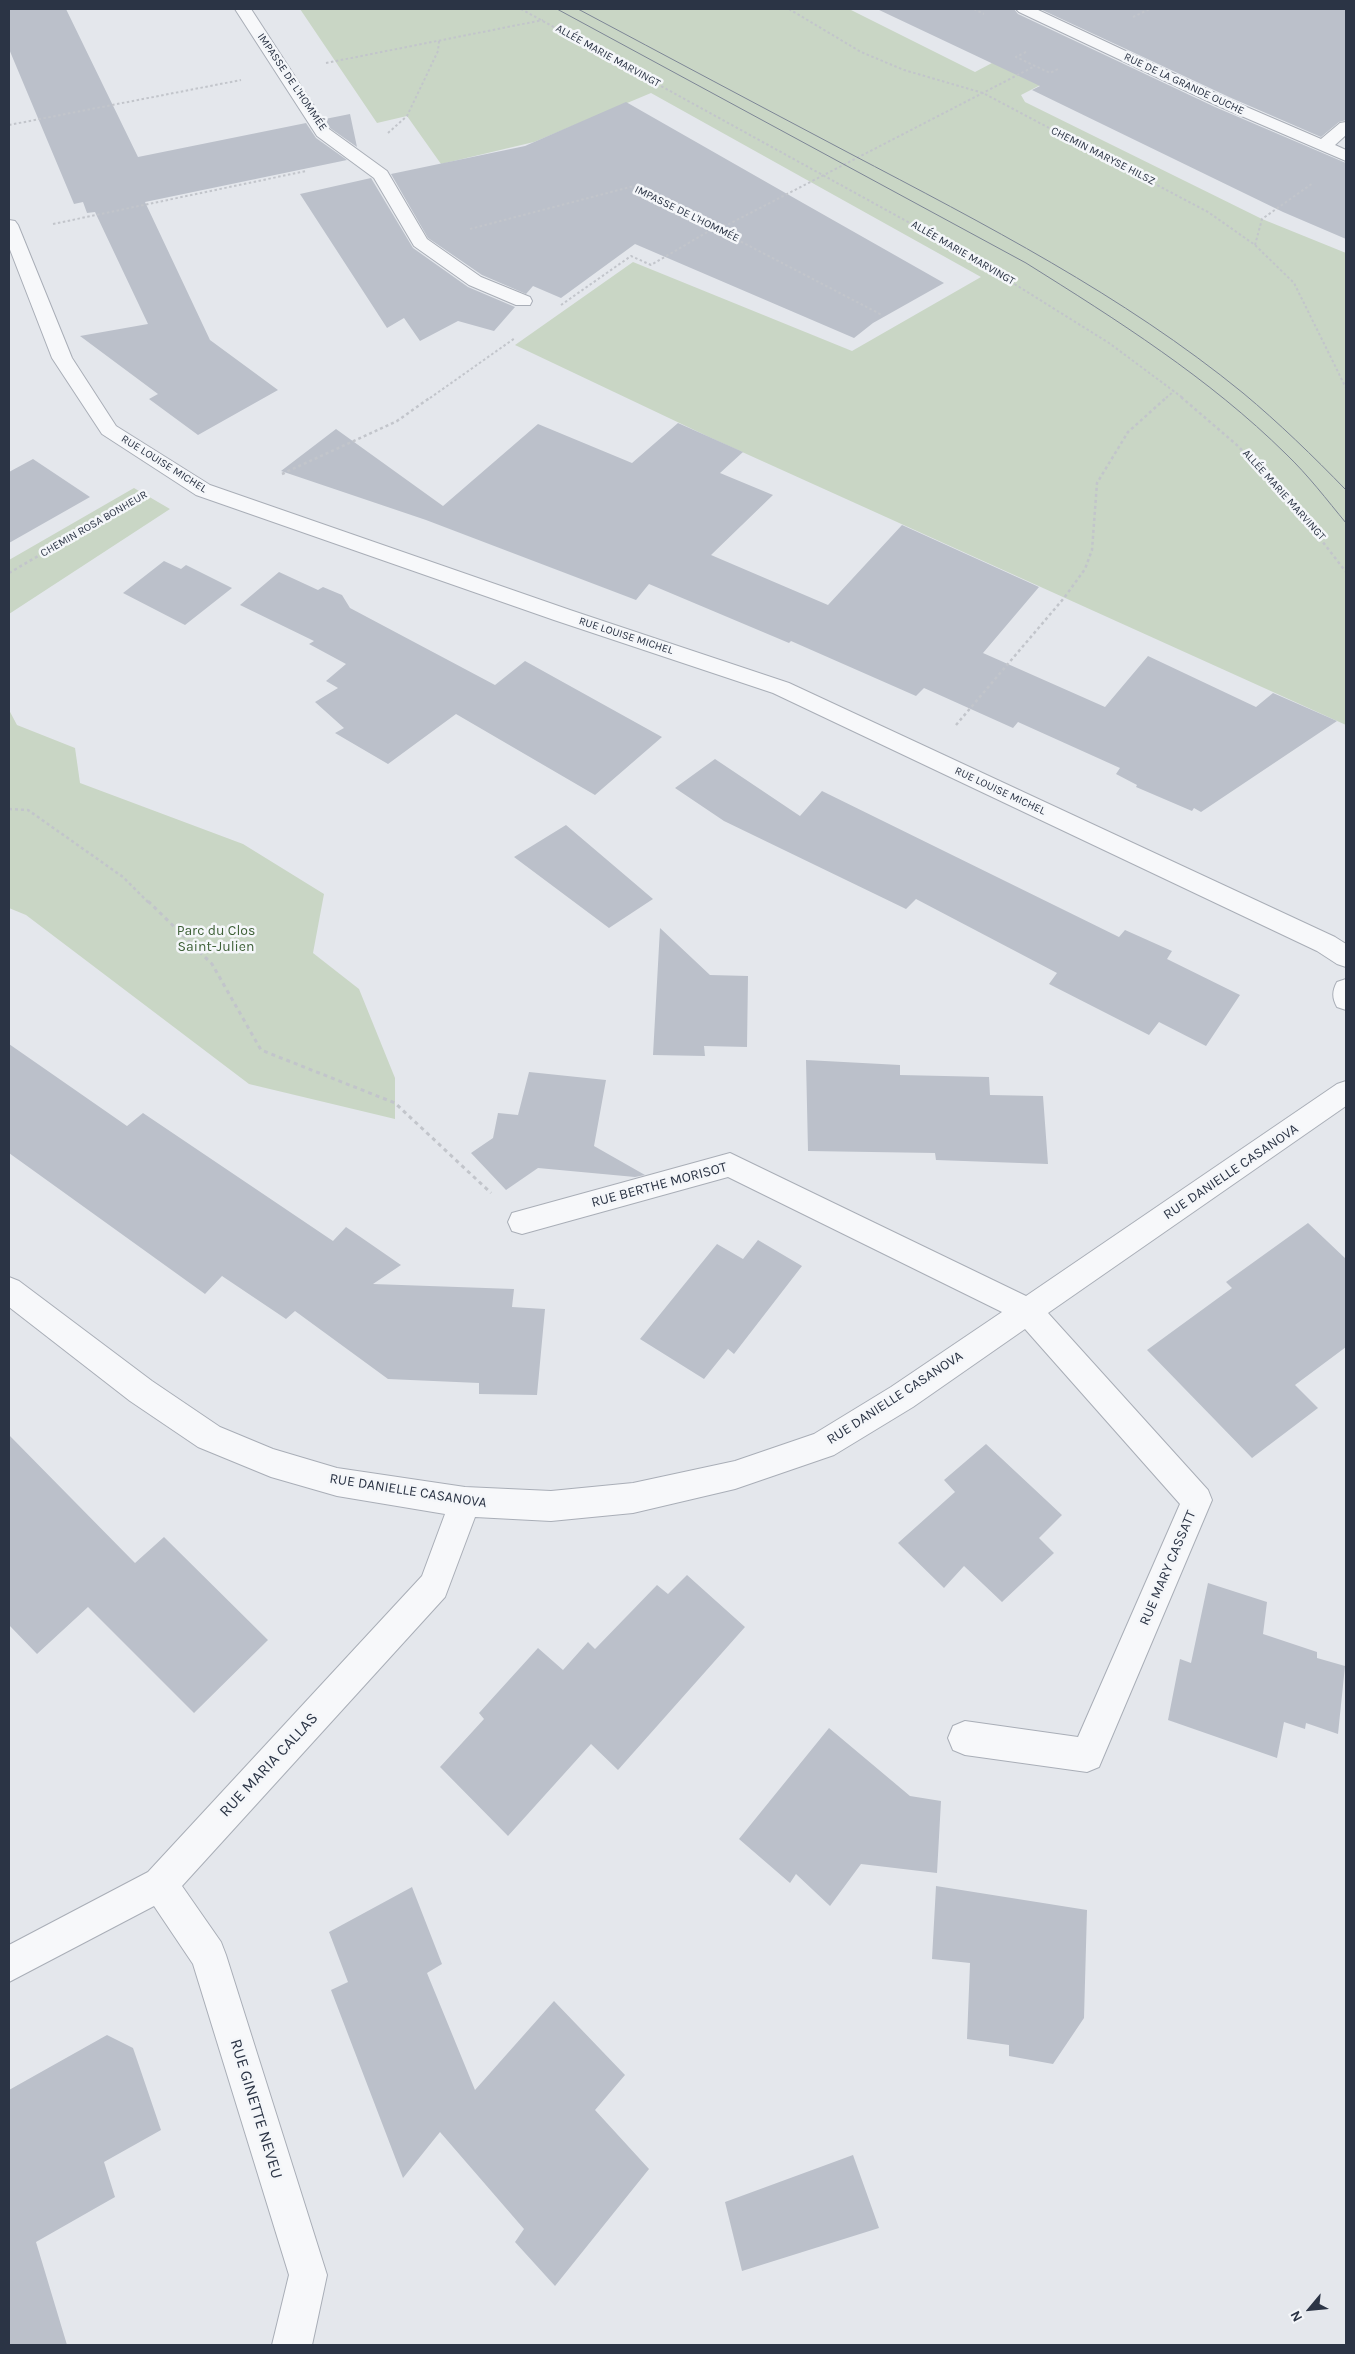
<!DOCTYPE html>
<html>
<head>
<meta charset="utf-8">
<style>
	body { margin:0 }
	#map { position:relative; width:1355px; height:2354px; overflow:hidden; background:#e4e7ec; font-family:Karla,sans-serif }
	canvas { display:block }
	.frame { position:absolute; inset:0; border:10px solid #2b3445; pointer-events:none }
	.north { position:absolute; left:1285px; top:2284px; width:50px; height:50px; -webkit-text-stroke:4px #f4f6f9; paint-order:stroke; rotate:242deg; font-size:14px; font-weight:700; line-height:20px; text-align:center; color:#2b3445 }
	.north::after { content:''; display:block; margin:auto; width:18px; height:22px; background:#2b3445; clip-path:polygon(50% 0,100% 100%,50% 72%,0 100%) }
</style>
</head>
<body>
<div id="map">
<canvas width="1355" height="2354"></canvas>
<div class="frame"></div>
<div class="north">N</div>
</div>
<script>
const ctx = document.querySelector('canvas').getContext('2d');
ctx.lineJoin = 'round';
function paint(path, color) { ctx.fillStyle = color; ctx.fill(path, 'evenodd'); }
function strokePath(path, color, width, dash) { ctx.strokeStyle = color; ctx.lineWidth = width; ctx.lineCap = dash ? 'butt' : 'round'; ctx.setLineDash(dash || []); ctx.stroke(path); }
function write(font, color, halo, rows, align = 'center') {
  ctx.font = font + ' Karla,sans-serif'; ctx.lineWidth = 5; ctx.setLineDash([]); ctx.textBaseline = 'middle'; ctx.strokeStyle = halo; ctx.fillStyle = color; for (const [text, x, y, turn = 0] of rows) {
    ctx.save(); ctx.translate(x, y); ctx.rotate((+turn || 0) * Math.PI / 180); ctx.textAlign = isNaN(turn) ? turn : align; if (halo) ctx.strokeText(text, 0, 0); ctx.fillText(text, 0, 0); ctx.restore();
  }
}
const green = new Path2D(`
	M300,9h549l126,63 17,-9 62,15 -33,17 4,7 237,117 84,34v472l-637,-288 -194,-92 118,-83 219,89 129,-74 -330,-184 -117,49 -93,22 -34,-48 -30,7z
	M134,488l36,21 -161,105v-54z
	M9,710l8,15 58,23 5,35 163,61 81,50 -11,59 46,36 36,89v41l-146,-35 -223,-169 -17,-7z`);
const building = new Path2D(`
	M9,9h57l72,148 168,-34 10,15 31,22 -202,42 65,138 68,50 -80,45 -49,-36 9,-5 -78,-58 68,-12 -53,-112 -8,1 -4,-11 -9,2 -65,-155z
	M877,9h137l4,5 197,93 131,56v76l-63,-27 -251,-122 8,-4z
	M1040,9h306v111l-7,2 -18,15 -92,-40z
	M626,102l177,101 141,80 -71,40 -19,15 -219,-94 -74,54 -28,-12 -7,8 -44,-19 -54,-37 -37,-64 134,-28z
	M350,114l7,33 -27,-19 -5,-9z
	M371,178l42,70 55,39 47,20 -21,24 -36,-10 -38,20 -16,-23 -17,10 -87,-134z
	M678,423l65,29 -23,21 53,22 -62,60 117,50 74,-80 137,62 -56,66 122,54 43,-51 108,51 17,-14 64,28 -136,91 -7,-4 -2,3 -56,-24 1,-2 -21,-11 4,-6 -102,-46 -5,6 -89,-40 -8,8 -125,-55 -2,2 -140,-59 -13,16 -210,-80 -145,-49 55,-42 107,77 95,-82 94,39z
	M33,459l57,38 -81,46v-71z
	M164,561l17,8 5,-4 46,23 -47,37 -62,-32z
	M279,572l39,18 5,-3 19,8 8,13 145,77 30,-24 137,76 -67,58 -139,-81 -68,50 -53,-31 9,-5 -29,-26 23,-14 -12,-7 20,-17 -37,-20 5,-3 -74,-36z
	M715,759l85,57 22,-25 297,146 6,-7 47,21 -5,8 73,36 -34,51 -47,-24 -10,13 -100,-51 8,-11 -141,-74 -10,10 -182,-88 -49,-33z
	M566,825l87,74 -44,29 -95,-71z
	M660,928l50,47 38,1 -1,71 -43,-1 1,10 -52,-1z
	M9,1044l118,82 16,-13 190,128 13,-14 55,38 -28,19 141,5 -2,18 33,2 -8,86 -58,-1v-11l-91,-4 -93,-68 -9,8 -64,-43 -17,18 -196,-141z
	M806,1060l94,5v10l89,2 1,18 53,1 5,68 -112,-4 -1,-7 -127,-2z
	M529,1072l77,8 -12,66 51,29 -10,2 -97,-9 -32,22 -35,-37 22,-15 5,-25 20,2z
	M1308,1223l38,36v88l-51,38 23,23 -66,50 -105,-108 85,-62 -6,-6z
	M758,1240l44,26 -68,88 -6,-5 -24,30 -64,-40 77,-95 26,15z
	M9,1435l126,128 29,-26 104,103 -74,73 -106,-106 -51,47 -28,-29z
	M986,1444l76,71 -23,23 15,15 -52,49 -38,-36 -20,22 -46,-45 57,-51 -11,-12z
	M687,1575l58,52 -127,143 -27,-26 -83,92 -68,-69 44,-48 -5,-6 59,-65 25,22 25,-28 7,7 62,-64 11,9z
	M1208,1583l59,19 -4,32 54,18v6l28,8 -7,68 -32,-11 -1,6 -21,-7 -7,36 -109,-38 12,-61 11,4z
	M829,1728l81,68 31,5 -4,72 -76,-9 -31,42 -34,-32 -6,9 -51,-44z
	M936,1886l151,24 -3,108 -31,46 -44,-8v-11l-42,-6 3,-76 -38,-4z
	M412,1887l30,77 -15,9 48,117 79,-89 71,74 -30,35 54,59 -94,117 -40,-44 9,-13 -84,-97 -37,46 -72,-188 17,-8 -19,-50z
	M107,2035l26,13 28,82 -57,32 11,35 -79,45 31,103h-58v-255z
	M853,2155l26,73 -137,43 -17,-69z`);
const pathFar2 = new Path2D(`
	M521,9l447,246 141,88 74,55
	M789,9l72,43 43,18 79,23 225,119 47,33 39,38 52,105
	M974,9l10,5
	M1133,17l17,-8
	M1026,52l-10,5 34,16 10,-5
	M326,63l217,-43
	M9,125l232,-45
	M388,133l19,-17 31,-65 1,-10
	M53,224l253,-53
	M470,229l164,-43 248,129
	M1255,245l7,-26 51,-36
	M561,305l70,-49 20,9 65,-38 13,-3 306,-158
	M430,398l85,-60
	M1166,398l8,-7`);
const pathFar1 = new Path2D(`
	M1181,397l57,49 57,60 51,66
	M282,474l115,-53 34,-24
	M9,573l130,-76
	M956,725l108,-127 21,-29 7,-19 5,-67 31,-51 39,-35
	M9,809l19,1 95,67 26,26`);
const path = new Path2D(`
	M148,901l64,63 49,86 134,53 96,90`);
const street = new Path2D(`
	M235,9h16l78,120 58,42 40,68 54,38 49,20 2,4 -2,4h-14l-47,-20 -55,-39 -40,-68 -57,-42z
	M1016,9h20l192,90 93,40 19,-16 6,-1v13l-11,10 11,5v11l-130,-56 -197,-93z
	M9,220l6,1 3,4 54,133 44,68 94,59 360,125 219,73 546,254 11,7v23l-9,-3 -20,-13 -544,-258 -219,-73 -358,-125 -94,-61 -50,-76 -43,-111z
	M1346,979v31l-9,-3c-5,-9 -5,-16 0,-25z
	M1346,1081v25l-298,207 160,177 4,10 -113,267 -12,5 -122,-17 -12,-5 -5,-12 5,-12 12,-5 113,16 102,-233 -155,-175 -112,78 -79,48 -99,34 -102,24 -82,8 -76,-4 -30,80 -263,289 39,56 5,13 101,320 -15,70h-40l17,-70 -96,-311 -39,-58 -145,76v-37l139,-73 274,-296 23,-62 -108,-18 -66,-19 -73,-30 -68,-46 -121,-94v-30l10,4 133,100 68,46 53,22 64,19 128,19 86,4 82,-8 102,-22 79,-27 77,-47 111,-75 -274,-135 -206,57 -10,-3 -4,-9 4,-9 218,-60 296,143 311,-212z`);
const tram = new Path2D(`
	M557,9l469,254c91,57 183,115 260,191 22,21 41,46 60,69
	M578,9c90,48 180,96 271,144 135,71 274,142 394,240 36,30 70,63 103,97`);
const farStreetnames = [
	["ALLÉE MARIE MARVINGT",608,56,29],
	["IMPASSE DE L'HOMMÉE",292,82,56],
	["RUE DE LA GRANDE OUCHE",1184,84,25],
	["CHEMIN MARYSE HILSZ",1103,156,27],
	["IMPASSE DE L'HOMMÉE",687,214,26],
	["ALLÉE MARIE MARVINGT",963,253,30],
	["RUE LOUISE MICHEL",164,464,32],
	["ALLÉE MARIE MARVINGT",1284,495,48],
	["CHEMIN ROSA BONHEUR",94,524,-30],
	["RUE LOUISE MICHEL",626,636,18],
	["RUE LOUISE MICHEL",1000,791,25]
];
const parkNames = [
	["Parc du Clos",216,931],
	["Saint-Julien",216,947]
];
const streetNames = [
	["RUE DANIELLE CASANOVA",1231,1172,-34],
	["RUE BERTHE MORISOT",659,1185,-15],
	["RUE DANIELLE CASANOVA",895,1398,-33],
	["RUE DANIELLE CASANOVA",408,1491,9],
	["RUE MARY CASSATT",1168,1568,-67]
];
const nearStreetnames = [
	["RUE MARIA CALLAS",269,1765,-47],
	["RUE GINETTE NEVEU",256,2109,73]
];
paint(green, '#c9d6c5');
paint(building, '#bbc0ca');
strokePath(street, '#a9aeb7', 2);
strokePath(pathFar2, '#c2c5cb', 2, [2.5, 2.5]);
strokePath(pathFar1, '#c2c5cb', 2.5, [3, 3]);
strokePath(path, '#c2c5cb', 3, [4, 4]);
paint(street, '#f7f8fa');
strokePath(tram, '#7d8696', 1);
write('11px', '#2b3445', '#f4f6f9', farStreetnames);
write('14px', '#3f6138', '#f4f6f9', parkNames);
write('14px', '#2b3445', '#f4f6f9', streetNames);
write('16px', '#2b3445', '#f4f6f9', nearStreetnames);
</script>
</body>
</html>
